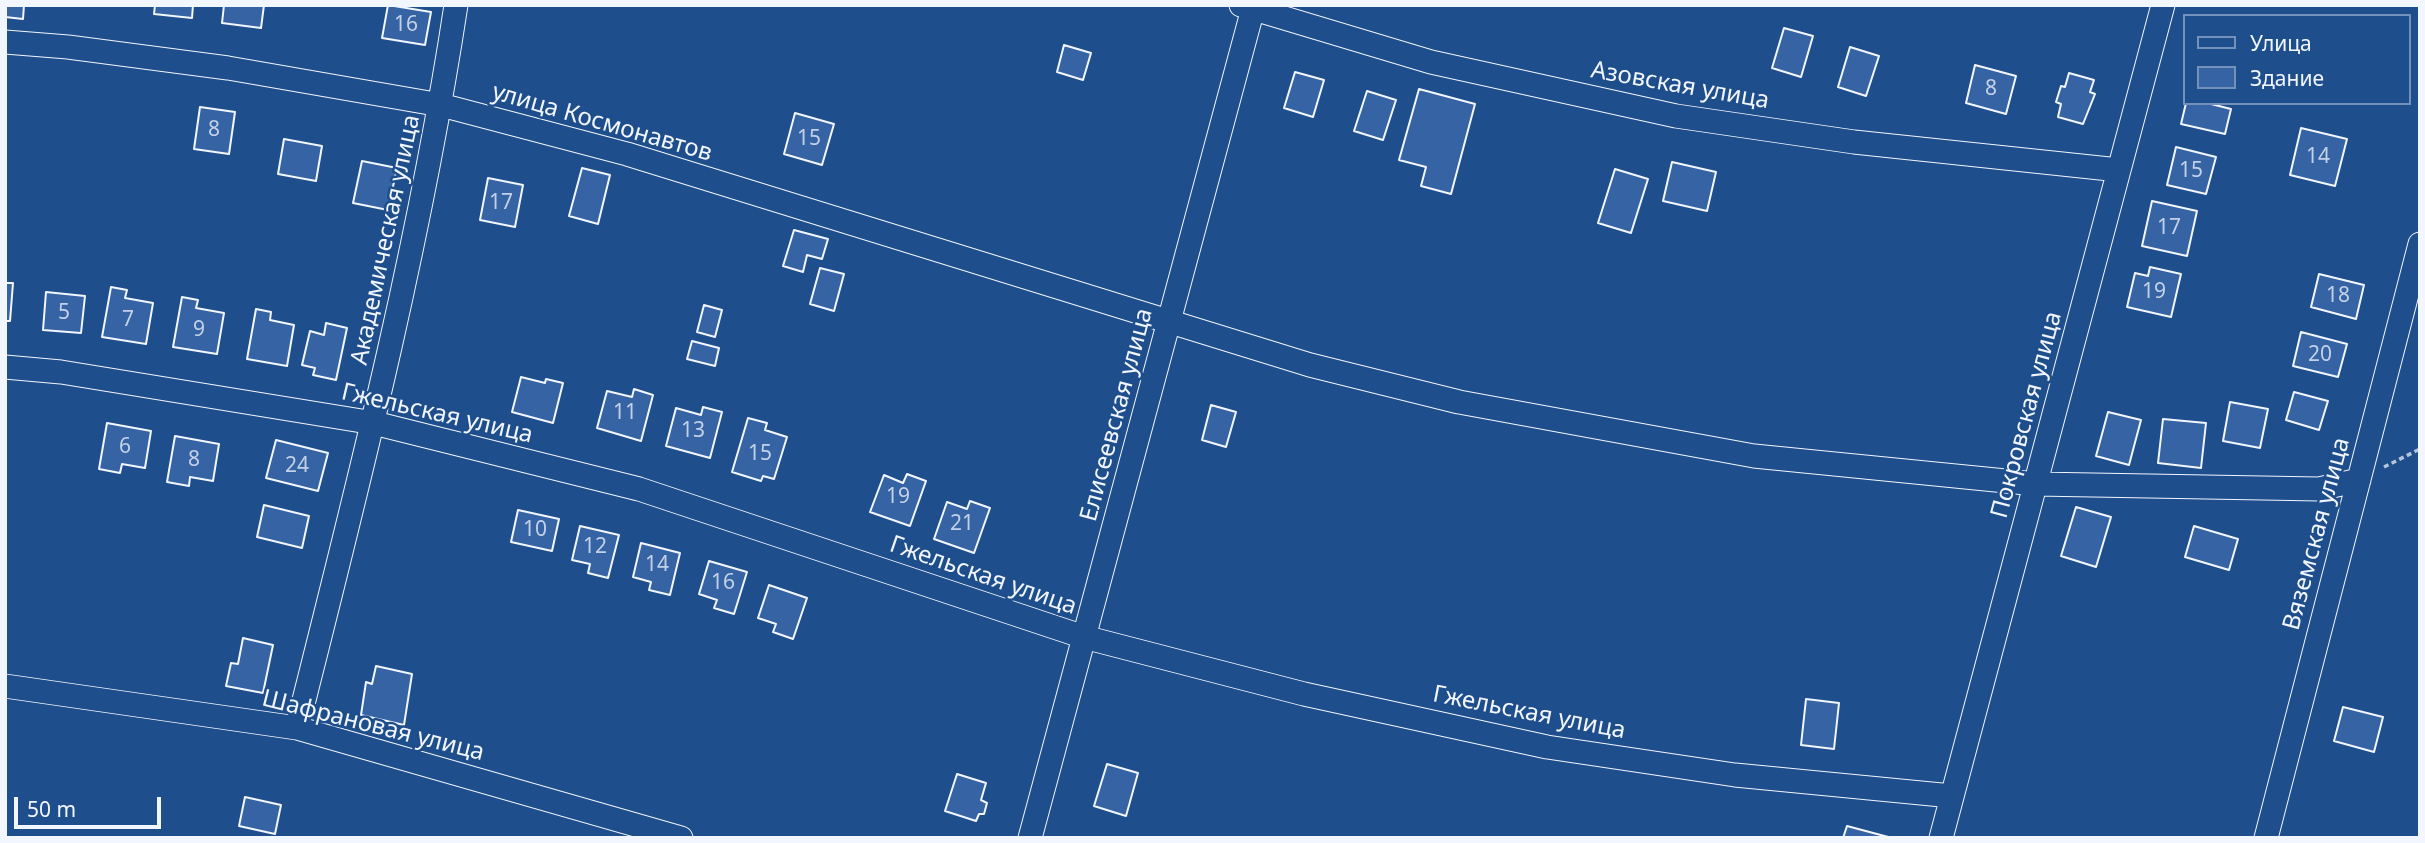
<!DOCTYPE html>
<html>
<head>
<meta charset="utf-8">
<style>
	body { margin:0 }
	#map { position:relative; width:2425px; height:843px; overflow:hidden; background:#1f4e8c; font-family:"Noto Sans",sans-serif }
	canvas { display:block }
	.frame { position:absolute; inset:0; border:7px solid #f2f6ff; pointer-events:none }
	.legend { position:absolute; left:2183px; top:14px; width:228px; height:91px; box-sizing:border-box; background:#1f4e8c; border:2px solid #7391ba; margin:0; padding:9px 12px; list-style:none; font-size:21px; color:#f2f6ff }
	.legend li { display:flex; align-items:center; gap:14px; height:35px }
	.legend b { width:35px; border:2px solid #7391ba }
	.scale { position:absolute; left:14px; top:797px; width:147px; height:32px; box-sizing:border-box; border:4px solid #f2f6ff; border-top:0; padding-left:9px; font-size:21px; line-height:24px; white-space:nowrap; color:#f2f6ff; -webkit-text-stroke:5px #1f4e8c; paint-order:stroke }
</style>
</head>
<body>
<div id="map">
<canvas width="2425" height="843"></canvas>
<div class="frame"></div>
<ul class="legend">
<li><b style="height:9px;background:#1f4e8c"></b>Улица</li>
<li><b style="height:19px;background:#3563a3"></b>Здание</li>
</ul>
<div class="scale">50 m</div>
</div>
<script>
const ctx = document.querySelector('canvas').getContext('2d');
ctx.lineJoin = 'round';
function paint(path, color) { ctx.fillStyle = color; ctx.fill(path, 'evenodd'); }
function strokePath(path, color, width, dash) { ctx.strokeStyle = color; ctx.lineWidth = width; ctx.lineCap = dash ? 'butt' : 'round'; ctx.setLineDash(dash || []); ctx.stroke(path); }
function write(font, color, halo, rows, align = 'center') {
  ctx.font = font + ' "Noto Sans",sans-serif'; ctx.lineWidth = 5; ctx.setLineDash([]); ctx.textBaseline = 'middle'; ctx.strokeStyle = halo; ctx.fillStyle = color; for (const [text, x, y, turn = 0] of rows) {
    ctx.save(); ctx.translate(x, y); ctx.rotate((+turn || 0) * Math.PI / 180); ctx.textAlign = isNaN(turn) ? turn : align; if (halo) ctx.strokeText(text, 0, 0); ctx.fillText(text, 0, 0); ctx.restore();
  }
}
const building = new Path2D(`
	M5,5h19l-1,14 -18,-2z
	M155,5h38l-1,13 -38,-4z
	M224,5h40l-3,23 -39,-5z
	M388,5l43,7 -6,33 -43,-7z
	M1784,28l29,8 -12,41 -29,-9z
	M1064,45l27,8 -8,27 -26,-8z
	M1850,47l29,9 -13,40 -28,-9z
	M1975,65l41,11 -10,38 -40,-11z
	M1295,72l29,8 -11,37 -29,-9z
	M2069,73l25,7 -4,12 5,2 -12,30 -25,-7 3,-13 -5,-2 5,-16 4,1z
	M1419,89l56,15 -24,90 -30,-8 5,-19 -27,-7z
	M1367,91l29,9 -13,40 -29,-9z
	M2186,103h21l24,6 -6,25 -44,-10z
	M200,107l35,5 -6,42 -35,-5z
	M795,113l39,11 -12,41 -38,-11z
	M2301,128l46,11 -12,47 -45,-11z
	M284,139l38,7 -6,35 -38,-7z
	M2176,147l40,10 -10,37 -39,-9z
	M362,161l35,7 -9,42 -35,-7z
	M1672,162l44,10 -9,39 -44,-10z
	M582,168l28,7 -12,49 -29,-8z
	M1615,169l33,10 -17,54 -33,-10z
	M488,178l35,7 -8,42 -35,-7z
	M2152,201l45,10 -10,45 -45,-10z
	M794,230l34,9 -6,20 -15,-4 -4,17 -20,-6z
	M2150,267l31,7 -10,43 -44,-10 8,-34 13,3z
	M820,268l24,6 -10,37 -24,-7z
	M2319,274l45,11 -8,34 -45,-12z
	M5,283h8l-3,38h-5z
	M111,287l16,3 -2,8 28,5 -7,41 -44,-7z
	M46,292l39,4 -4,37 -38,-3z
	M182,297l16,3 -2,8 28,5 -7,41 -44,-7z
	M704,305l18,5 -7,27 -18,-5z
	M256,309l15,3 -1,8 24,5 -7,41 -40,-7z
	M326,323l21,5 -11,52 -23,-5 2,-7 -13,-3 8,-34 14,4z
	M2301,332l46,12 -9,33 -45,-11z
	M692,341l27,7 -4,18 -28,-7z
	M521,377l24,6 1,-4 17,4 -10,40 -41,-11z
	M634,389l19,6 -12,46 -44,-13 10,-37 25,6z
	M2294,392l34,9 -9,29 -33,-10z
	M2230,402l38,7 -8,39 -37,-7z
	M1211,405l25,7 -10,35 -24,-7z
	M703,407l19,5 -12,46 -44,-12 10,-38 25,7z
	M2108,412l33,8 -12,45 -33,-9z
	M748,418l19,5 -2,7 22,7 -13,42 -11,-3 -2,5 -29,-9z
	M2163,419l43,4 -5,45 -43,-5z
	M107,423l44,8 -6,37 -23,-4 -2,9 -21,-4z
	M175,436l44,8 -6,37 -23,-4 -1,9 -22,-4z
	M276,440l52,13 -10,38 -52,-13z
	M907,474l19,7 -16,45 -40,-14 14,-37 19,8z
	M970,501l20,7 -16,45 -40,-14 13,-37 20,7z
	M264,505l45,11 -7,32 -45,-11z
	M2076,507l35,10 -15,50 -35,-11z
	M518,510l41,9 -7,32 -41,-9z
	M580,526l39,9 -11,43 -20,-5 2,-9 -18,-4z
	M2194,526l44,13 -9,31 -44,-13z
	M641,543l39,10 -10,42 -21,-5 2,-8 -18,-5z
	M709,561l38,11 -13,42 -20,-6 3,-8 -18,-6z
	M769,585l38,13 -14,41 -20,-7 3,-8 -18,-6z
	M243,638l30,7 -10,48 -37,-7 5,-23 7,1z
	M376,666l36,8 -8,51 -43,-10 5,-33 6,2z
	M1806,699l33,4 -5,46 -33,-4z
	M2343,707l40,10 -9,35 -40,-11z
	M1107,764l31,9 -12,43 -32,-10z
	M957,774l29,9 -5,17 6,3 -3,11h-5l-3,7 -31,-10z
	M245,797l36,8 -6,29 -36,-8z
	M1847,826l45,12h-49z`);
const path = new Path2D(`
	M2384,467l36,-18`);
const minor = new Path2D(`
	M1241,5l190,57 245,54 178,26 265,28
	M5,42l63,5 160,21 213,37 186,49 683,211 149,37 295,54 282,28 283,5 40,-9
	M5,367l56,5 313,51 265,66 445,148 220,57 243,53 188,28 217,21
	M5,686l292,42 384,110
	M297,728c60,-239 122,-479 159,-723
	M1030,838l224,-833
	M1941,838l222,-833
	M2266,838l154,-594`);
const numberNames = [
	["16",406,25],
	["8",1991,89],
	["8",214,130],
	["15",809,139],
	["14",2318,157],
	["15",2191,171],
	["17",501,203],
	["17",2169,228],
	["19",2154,292],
	["18",2338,296],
	["5",64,313],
	["7",128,320],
	["9",199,330],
	["20",2320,355],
	["11",625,413],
	["13",693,431],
	["6",125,447],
	["15",760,454],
	["8",194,460],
	["24",297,466],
	["19",898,497],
	["21",962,524],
	["10",535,530],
	["12",595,547],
	["14",657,565],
	["16",723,583]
];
const streetNames = [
	["Азовская улица",1680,86,10],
	["улица Космонавтов",602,123,16],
	["Академическая улица",386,240,-78],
	["Гжельская улица",437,414,13],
	["Елисеевская улица",1117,415,-75],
	["Покровская улица",2027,415,-75],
	["Вяземская улица",2317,534,-75],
	["Гжельская улица",983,576,19],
	["Гжельская улица",1529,713,11],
	["Шафрановая улица",373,726,14]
];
paint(building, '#3563a3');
strokePath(building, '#f2f6ff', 2);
strokePath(minor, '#f2f6ff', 25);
strokePath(path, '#b3c4dc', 3.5, [5, 3.5]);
strokePath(minor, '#1f4e8c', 23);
write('21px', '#c3d1e8', null, numberNames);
write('24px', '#f2f6ff', '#1f4e8c', streetNames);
</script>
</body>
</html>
